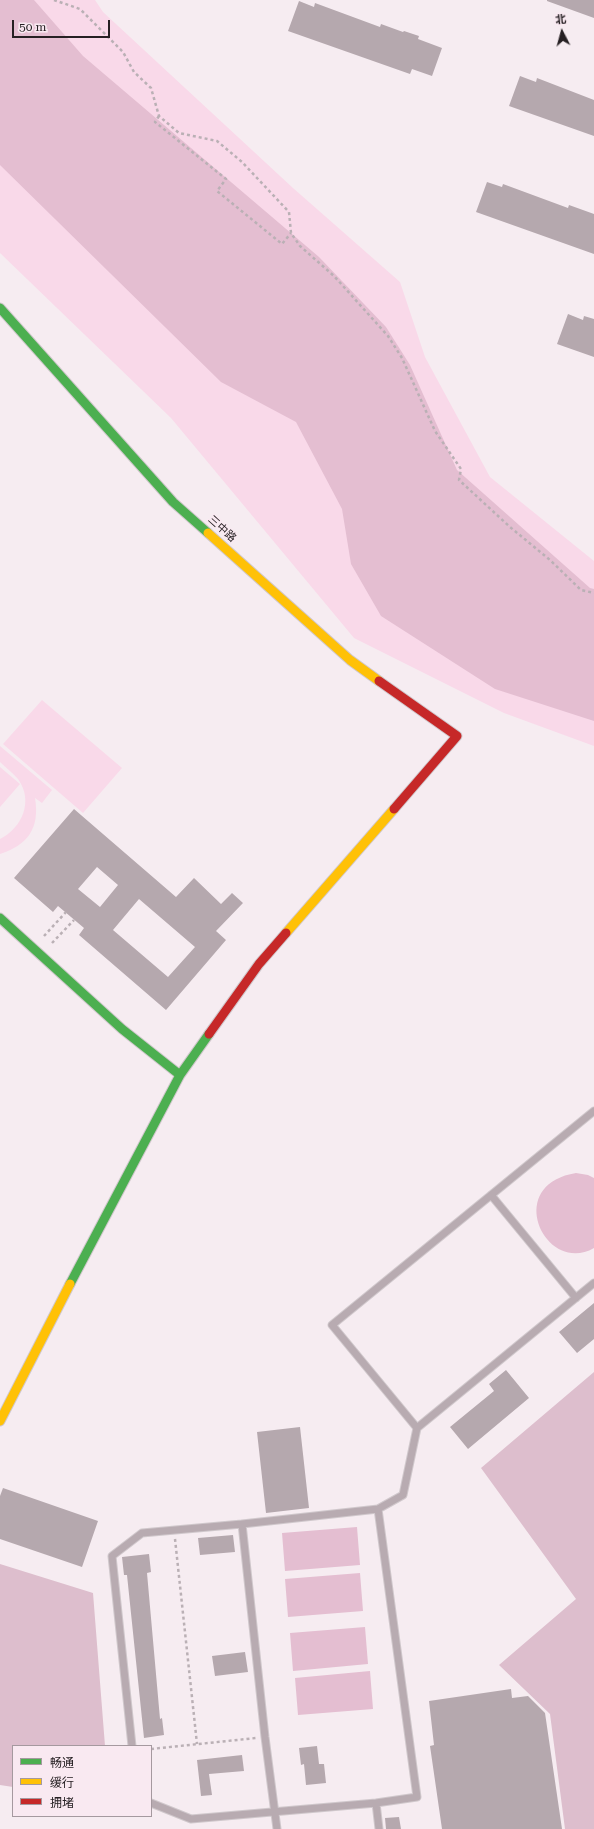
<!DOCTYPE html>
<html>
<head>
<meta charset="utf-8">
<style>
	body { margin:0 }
	#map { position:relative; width:594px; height:1829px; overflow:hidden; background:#f6ecf1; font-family:"Roboto Serif","Noto Sans SC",serif }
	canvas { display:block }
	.legend { position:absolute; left:12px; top:1745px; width:140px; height:72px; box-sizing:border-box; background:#f9e9f1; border:1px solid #a5999f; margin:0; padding:5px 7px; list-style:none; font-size:12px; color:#262023 }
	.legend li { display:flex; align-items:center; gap:8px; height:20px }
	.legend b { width:20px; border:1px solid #a5999f }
	.north { position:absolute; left:542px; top:12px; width:40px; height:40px; -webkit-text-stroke:3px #f9e9f1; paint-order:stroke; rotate:354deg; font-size:11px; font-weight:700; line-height:16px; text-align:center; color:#262023 }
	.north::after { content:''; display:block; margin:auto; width:14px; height:18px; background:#262023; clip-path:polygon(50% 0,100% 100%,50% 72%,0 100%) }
	.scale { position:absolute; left:12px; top:20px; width:98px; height:18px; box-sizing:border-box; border:2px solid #262023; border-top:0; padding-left:5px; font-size:12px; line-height:14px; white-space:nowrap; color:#262023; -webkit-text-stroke:3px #f9e9f1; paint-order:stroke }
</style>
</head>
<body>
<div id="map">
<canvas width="594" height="1829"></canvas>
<ul class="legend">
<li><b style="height:5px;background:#4caf50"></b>畅通</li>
<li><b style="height:5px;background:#ffc107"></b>缓行</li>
<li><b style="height:5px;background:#c62828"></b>拥堵</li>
</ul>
<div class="north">北</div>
<div class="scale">50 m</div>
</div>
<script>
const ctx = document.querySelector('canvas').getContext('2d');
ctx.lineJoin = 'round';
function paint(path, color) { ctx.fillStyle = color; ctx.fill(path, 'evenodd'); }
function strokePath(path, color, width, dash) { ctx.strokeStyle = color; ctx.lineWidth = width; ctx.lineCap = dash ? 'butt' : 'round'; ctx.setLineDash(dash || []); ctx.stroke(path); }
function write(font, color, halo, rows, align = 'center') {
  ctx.font = font + ' "Roboto Serif","Noto Sans SC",serif'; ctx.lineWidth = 3; ctx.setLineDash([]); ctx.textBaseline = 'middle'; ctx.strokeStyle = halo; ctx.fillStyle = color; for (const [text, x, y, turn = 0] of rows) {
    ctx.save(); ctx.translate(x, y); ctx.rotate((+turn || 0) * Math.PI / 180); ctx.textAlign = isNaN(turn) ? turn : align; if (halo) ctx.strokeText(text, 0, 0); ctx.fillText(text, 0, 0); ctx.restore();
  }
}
const green = new Path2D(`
	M0,0h95l8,12 190,176 107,94 25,75 65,120 104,84v185l-90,-33 -150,-75 -183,-220 -171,-165z
	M42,700l80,68 -39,45 -80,-69z
	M0,746l52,44 -10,13 -7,-5c5,30 -7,47 -35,56v-15c22,-11 34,-38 18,-60 -5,-6 -12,-11 -18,-17z
	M0,767l20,17 -20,23z`);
const forest = new Path2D(`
	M594,1372v457h-29l-15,-115 -51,-49 77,-66 -95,-131z
	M0,1564l93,29 12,153h-92v41l-13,-2z`);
const water = new Path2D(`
	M0,0h34l49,56 236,201 67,70 24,38 47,105 133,118 4,1v132l-99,-32 -114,-73 -30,-52 -9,-55 -46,-87 -75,-40 -221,-217z
	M576,1173l12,2 6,3v70c-48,28 -92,-63 -18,-75z
	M357,1527l3,38 -75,6 -3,-38z
	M360,1573l3,38 -75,6 -3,-38z
	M365,1627l3,37 -75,7 -3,-38z
	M370,1671l3,38 -75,6 -3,-37z`);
const building = new Path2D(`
	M547,0h47v18l-47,-17z
	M299,1l15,6 1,-4 65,24 1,-3 22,8 1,-1 15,5 -1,3 24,9 -10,28 -20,-7 -2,5 -122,-43z
	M520,76l16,6 1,-4 57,22v36l-85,-30z
	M487,182l15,5 1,-3 65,24 1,-3 25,9v40l-118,-42z
	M568,314l15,6 1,-4 10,3v38l-37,-13z
	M74,809l102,88 18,-19 27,26 11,-11 11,10 -27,28 10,9 -60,70 -87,-75 5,-7 -26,-22 -5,6 -39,-34zM97,867l21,18 -18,22 -22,-18zM139,899l56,48 -27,30 -55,-47z
	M594,1303v36l-17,14 -18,-21z
	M506,1370l23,28 -61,51 -18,-22 44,-36 -5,-7z
	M300,1427l9,81 -43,5 -9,-81z
	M3,1488l95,33 -16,46 -82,-28v-43z
	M233,1535l2,17 -35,3 -2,-17z
	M149,1554l2,18 -4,1 13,146 2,-1 2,17 -20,3 -17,-163h-3l-2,-18z
	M245,1652l3,20 -33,4 -3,-20z
	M511,1689l1,9 16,-2 17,17 17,116h-120l-12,-83 4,-1 -5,-44z
	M317,1746l2,18h5l2,19 -20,2 -2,-21 -3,1 -2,-17z
	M242,1755l2,16 -35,3 3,21 -11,1 -4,-36z
	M399,1817l2,12h-15l-1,-11z`);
const path = new Path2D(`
	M54,0l26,9 43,43 11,20 17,16 8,28 20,17 38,8 25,21 47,50 2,21 9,13 34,30 54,60 14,22 33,73 26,38 -2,11 51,47 40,33 31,30 13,3
	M159,116l-4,6 71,57 -9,12 65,53 9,-11
	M44,936l22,-24
	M52,943l22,-23
	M175,1539l22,205
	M151,1749l105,-11`);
const lane = new Path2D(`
	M491,1195l85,103
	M417,1428l-85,-103 262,-214
	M378,1509l25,-14 14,-67 177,-145
	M242,1524l23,213 12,92
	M132,1746l-20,-190 30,-23 100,-9 136,-15 39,288 -41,6 -185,16 -40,-16
	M376,1803l3,26`);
const fast = new Path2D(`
	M0,308l173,194 35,31
	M0,918l122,111 58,46
	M70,1284l110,-209 29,-41`);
const slow = new Path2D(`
	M208,533l142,127 29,21
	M286,933l108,-124
	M0,1421l70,-137`);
const jam = new Path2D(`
	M379,681l78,55 -63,73
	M209,1034l50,-70 27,-31`);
const streetNames = [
	["三中路",222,529,42]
];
paint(green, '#f9d9e9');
paint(forest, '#ddbecd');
paint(water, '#e4bed1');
paint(building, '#b5a8ae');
strokePath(lane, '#d0c8cc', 9);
strokePath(fast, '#d0c8cc', 11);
strokePath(slow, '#d0c8cc', 11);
strokePath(jam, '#d0c8cc', 11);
strokePath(path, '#bab0b5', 2.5, [3, 3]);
strokePath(lane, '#b8abb1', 7);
strokePath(fast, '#4caf50', 9);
strokePath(slow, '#ffc107', 9);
strokePath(jam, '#c62828', 9);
write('11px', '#262023', '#f9e9f1', streetNames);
</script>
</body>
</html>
